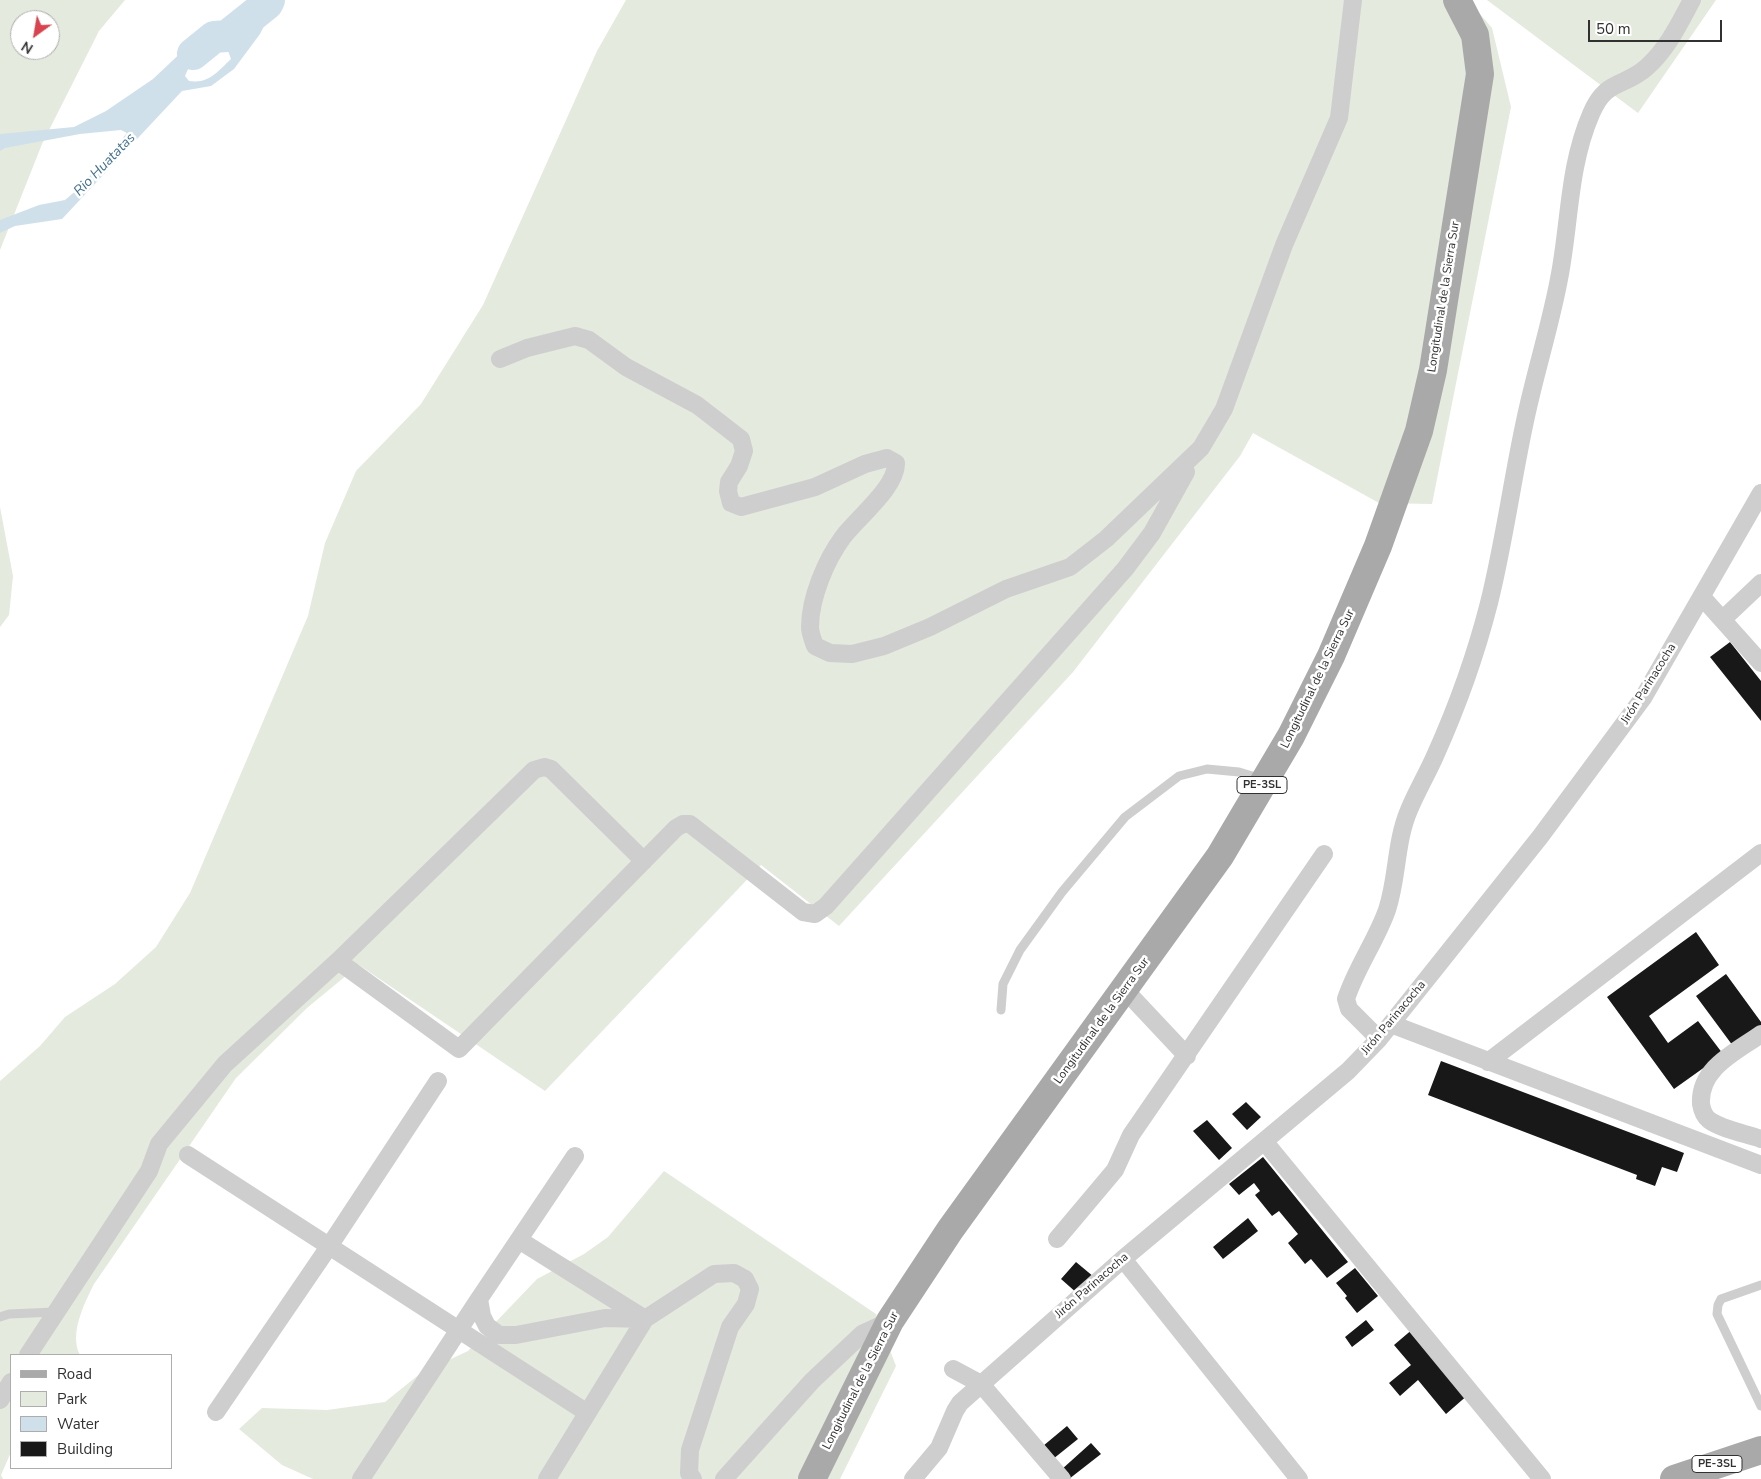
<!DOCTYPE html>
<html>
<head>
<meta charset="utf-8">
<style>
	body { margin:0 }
	#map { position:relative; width:1761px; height:1479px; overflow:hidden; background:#fff; font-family:"Nunito Sans",sans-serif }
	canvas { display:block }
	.legend { position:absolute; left:10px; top:1354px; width:162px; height:115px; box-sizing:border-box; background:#fff; border:1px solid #adadad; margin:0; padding:6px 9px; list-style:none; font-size:15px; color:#313131 }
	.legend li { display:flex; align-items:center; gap:10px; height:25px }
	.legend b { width:25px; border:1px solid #adadad }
	.north { position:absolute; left:10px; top:10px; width:50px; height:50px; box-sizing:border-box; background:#fff; border:1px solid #adadad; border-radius:50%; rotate:212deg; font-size:14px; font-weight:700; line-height:20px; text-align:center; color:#313131 }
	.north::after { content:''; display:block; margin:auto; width:18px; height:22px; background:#d8434f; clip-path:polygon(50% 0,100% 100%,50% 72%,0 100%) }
	.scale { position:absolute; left:1588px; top:20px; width:134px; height:22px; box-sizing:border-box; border:2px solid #313131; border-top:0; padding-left:6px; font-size:15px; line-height:18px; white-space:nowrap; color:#313131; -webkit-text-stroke:4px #fff; paint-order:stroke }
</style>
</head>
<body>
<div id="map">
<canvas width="1761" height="1479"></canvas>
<ul class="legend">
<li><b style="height:6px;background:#a9a9a9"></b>Road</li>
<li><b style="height:14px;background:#e4eade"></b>Park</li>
<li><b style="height:14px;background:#cfe0eb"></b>Water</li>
<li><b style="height:14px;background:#181818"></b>Building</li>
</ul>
<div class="north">N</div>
<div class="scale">50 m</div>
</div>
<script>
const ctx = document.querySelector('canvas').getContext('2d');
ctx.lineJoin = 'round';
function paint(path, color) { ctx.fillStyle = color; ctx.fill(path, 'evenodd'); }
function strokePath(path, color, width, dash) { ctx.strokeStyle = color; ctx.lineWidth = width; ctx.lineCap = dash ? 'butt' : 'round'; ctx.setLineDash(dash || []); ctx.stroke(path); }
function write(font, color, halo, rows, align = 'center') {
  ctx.font = font + ' "Nunito Sans",sans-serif'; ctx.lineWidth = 5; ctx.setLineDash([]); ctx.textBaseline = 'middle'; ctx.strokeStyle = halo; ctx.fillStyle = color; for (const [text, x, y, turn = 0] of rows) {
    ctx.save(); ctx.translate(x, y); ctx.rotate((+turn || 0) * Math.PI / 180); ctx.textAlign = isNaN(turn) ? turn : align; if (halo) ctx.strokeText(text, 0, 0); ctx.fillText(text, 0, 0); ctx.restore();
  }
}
const green = new Path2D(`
	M0,0h125l-26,31 -57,113 -42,106zM20,20h30v30h-30z
	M626,0h842l24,28 19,79 -79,397 -53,-1 -126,-70 -13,23 -167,216 -234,254 -78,-61 -216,226 -186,-126 -52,43 -71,70 -142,206c-10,20 -25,50 -14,71h-69v97l-10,23 2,4h-3v-398l40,-35 25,-29 50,-33 41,-37 34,-54 118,-277 17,-73 31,-72 65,-67 62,-99 114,-254z
	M1487,0h229l-78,113z
	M0,507l13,69 -4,39 -9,12z
	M664,1171l212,143 20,52 -56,113h-527l-31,-14 -43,-36 23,-21 65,2 58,-8 36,-29 47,-22 69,-72 47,-25 24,-17z`);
const water = new Path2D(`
	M258,0h19l-17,34 -26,35 -23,17 -29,5 -120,128 -47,7 -15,7v-13l39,-15 26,-5 14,-12 48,-55 -6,-3 -41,4 -75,14 -5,3v-17l74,-7 32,-16 47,-32 53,-50 11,-5 16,11 7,-2zM208,46l19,2 4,11c-14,13 -22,25 -42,22l-4,-5c5,-12 13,-24 23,-30z`);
const river = new Path2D(`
	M193,54l21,-17 13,-1 40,-32 2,-4`);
const building = new Path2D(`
	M1730,642l31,39v40l-51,-64z
	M1696,932l23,33 -70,51 19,27 30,-22 25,33 -49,35 -67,-92z
	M1726,974l35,48v4l-28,20 -37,-50z
	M1441,1061l243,92 -7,19 -15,-5 -7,19 -19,-7 1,-4 -209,-80z
	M1246,1102l15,15 -14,13 -15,-16z
	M1207,1120l25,28 -13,12 -26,-29z
	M1263,1157l85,105 -21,16 -16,-19 -6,5 -17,-21 10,-9 -19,-23 -7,5 -17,-21 5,-4 -6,-8 -15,12 -10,-11z
	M1248,1218l10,13 -35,28 -10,-12z
	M1076,1262l18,15 -16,17 -17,-15z
	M1355,1268l23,28 -21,17 -12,-15 2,-2 -11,-13z
	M1366,1320l8,10 -22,17 -7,-10z
	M1414,1328l55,66 -23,20 -28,-34 -18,16 -11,-13 22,-18 -17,-20z
	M1067,1426l11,13 -25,20 -10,-13z
	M1091,1443l10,11 -32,25 -8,-9z`);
const service = new Path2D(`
	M1001,1010l2,-26 17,-34 42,-58 63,-75 54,-41 28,-7 32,3 23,7
	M1761,1285l-40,14 -3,6 -1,9 44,92
	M0,1317l9,-3 46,-2`);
const minor = new Path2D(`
	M500,359l27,-11 48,-12 14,4 37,27 71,38 44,34 3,12 -5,15 -10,16 -1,9 3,12 10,4 74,-20 50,-23 22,-6 9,5c1,24 -39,55 -53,74 -17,23 -33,61 -33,90 0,6 3,13 5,19l15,7 22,1 32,-8 46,-19 76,-38 64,-22 36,-28 95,-91 23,-39 60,-164 55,-127 14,-118
	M1702,597l59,66
	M1723,619l38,-36
	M338,961l121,88 217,-221 7,-4h7l113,88 12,2 11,-8 299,-337 27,-36 34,-61
	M1125,990l62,66
	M1391,1024l370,141
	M1761,1034c-25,18 -62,34 -60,70 1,6 3,12 8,16 12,9 38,14 52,19
	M1379,1039l-30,-30 -3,-10c10,-31 30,-58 41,-89 11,-33 8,-67 22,-100 8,-19 18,-36 26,-54 22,-49 41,-102 54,-153 15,-60 23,-122 36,-182 10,-48 25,-94 34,-142 11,-55 9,-112 32,-165 15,-36 33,-26 56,-47 21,-19 32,-43 45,-67
	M1488,1062l273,-209
	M1264,1141l278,338
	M188,1155l398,257
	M575,1156l-96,143 3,17 5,10 12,9h17l89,-17 40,1 69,-45 20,-1 11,6 5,10 -4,15 -16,23 -40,123 -1,23 4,6
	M1057,1239l58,-69 16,-35 193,-281
	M519,1240l126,79 -98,160
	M1123,1259l176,220
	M28,1355l121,-184 10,-27 66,-80 113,-103 196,-191 10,-3 7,2 93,92
	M953,1369l28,15 81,95
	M0,1400l11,-18
	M216,1412l114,-167 108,-164
	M361,1479l118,-180
	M724,1479l88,-98 50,-47 28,-13
	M913,1479l26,-31 16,-37 5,-8 163,-144 225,-188 31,-32 161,-202 103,-139 118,-205`);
const primary = new Path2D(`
	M812,1479l78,-158 60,-91 270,-374 71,-120 40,-80 47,-110 41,-115 14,-61 47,-296 -5,-39 -18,-35
	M1674,1479l87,-29`);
const shields = [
	[1262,785,50],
	[1717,1464,50]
];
const shieldNames = [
	["PE-3SL",1262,785],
	["PE-3SL",1717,1464]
];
const streetNames = [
	["Longitudinal de la Sierra Sur",1444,297,-81],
	["Longitudinal de la Sierra Sur",1318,679,-64],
	["Jirón Parinacocha",1649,684,-58],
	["Jirón Parinacocha",1394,1018,-50],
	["Longitudinal de la Sierra Sur",1102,1021,-54],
	["Jirón Parinacocha",1092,1286,-41],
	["Longitudinal de la Sierra Sur",861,1381,-63]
];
const waterNames = [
	["Rio Huatatas",105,165,-46]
];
paint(green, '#e4eade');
paint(water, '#cfe0eb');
strokePath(river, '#cfe0eb', 32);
paint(building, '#181818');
strokePath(service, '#cecece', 9);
strokePath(minor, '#cecece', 18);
strokePath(primary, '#a9a9a9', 28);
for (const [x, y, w] of shields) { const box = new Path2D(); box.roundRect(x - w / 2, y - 8.5, w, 17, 4); ctx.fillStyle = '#fff'; ctx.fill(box); strokePath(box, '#313131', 1); }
write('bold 11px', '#313131', null, shieldNames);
write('12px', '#313131', '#fff', streetNames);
write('italic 14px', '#44728e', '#fff', waterNames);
</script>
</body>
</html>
